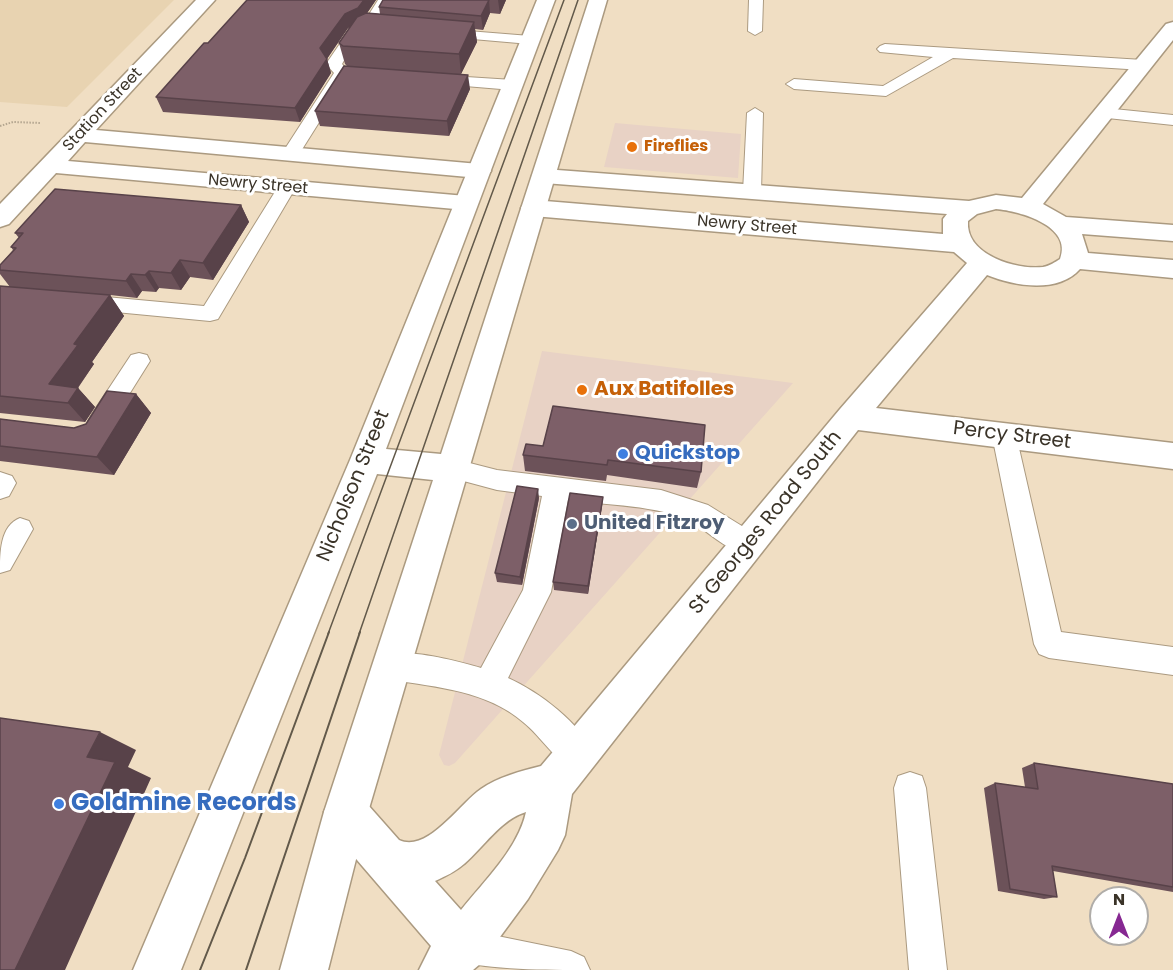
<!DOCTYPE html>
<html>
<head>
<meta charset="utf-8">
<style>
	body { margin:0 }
	#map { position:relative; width:1173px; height:970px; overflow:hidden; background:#f0dec3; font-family:Poppins,sans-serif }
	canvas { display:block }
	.north { position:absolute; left:1089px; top:886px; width:60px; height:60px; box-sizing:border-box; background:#fff; border:2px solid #b0ada9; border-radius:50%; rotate:0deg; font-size:16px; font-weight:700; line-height:24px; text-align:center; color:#3a3328 }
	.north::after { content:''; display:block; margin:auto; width:21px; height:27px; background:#862892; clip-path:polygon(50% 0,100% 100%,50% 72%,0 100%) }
</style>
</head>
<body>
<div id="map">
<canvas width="1173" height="970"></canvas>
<div class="north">N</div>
</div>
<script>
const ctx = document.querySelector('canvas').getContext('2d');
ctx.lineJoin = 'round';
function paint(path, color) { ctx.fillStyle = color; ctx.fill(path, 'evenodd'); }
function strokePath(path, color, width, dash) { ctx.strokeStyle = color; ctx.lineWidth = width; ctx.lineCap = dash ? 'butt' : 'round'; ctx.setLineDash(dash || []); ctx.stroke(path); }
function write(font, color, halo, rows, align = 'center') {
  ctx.font = font + ' Poppins,sans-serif'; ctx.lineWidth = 6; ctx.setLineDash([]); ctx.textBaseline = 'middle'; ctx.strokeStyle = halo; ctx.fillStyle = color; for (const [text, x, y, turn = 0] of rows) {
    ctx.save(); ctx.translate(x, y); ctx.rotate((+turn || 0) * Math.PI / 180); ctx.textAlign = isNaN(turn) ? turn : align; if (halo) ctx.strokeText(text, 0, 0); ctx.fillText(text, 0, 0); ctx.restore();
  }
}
const commercial = new Path2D(`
	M615,123l126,11 -3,44 -134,-11z
	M542,351l251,32 -338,380 -6,3 -5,-1 -5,-10z`);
const built = new Path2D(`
	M0,0h174l-107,107 -67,-5z`);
const path = new Path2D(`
	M0,126l13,-4 28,1`);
const service = new Path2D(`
	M378,0h14l-14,24 16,2 2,3c-9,10 -25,-3 -36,6 -7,6 -13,20 -18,29l8,9 -54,86h-12l-3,-4 53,-82 -8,-9 24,-35 13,-5z
	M749,0h14l-1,31 -7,4 -7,-4z
	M443,29l87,7 7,4 -7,4 -92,-8 -2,-3 2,-3z
	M885,44l258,16 8,5 -8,5 -190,-12 -67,38 -92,-7 -8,-5 8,-5 89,7 50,-29 -53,-5 -3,-3 3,-3z
	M435,75l78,5 8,5 -8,5 -84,-7 -2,-3 2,-3z
	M755,108l8,5 -2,79 -2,4h-14l-2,-4 4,-79z
	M1104,108l69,7v10l-75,-8 -2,-4 2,-4z
	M287,181l7,2 2,4 -78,132 -8,2 -126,-12 -7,-2 -4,-5 4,-5 7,-2 120,11 74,-119 2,-4z
	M139,353l8,2 3,6 -42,67 -8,2 -8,-2 -4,-7 4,-7 39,-59z
	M1004,425l9,3 3,7 45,197 112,15v28l-124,-17 -10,-4 -5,-10 -42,-209 3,-7z
	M454,459l43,11 164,20 47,15 50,31 3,8 -3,8c-23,8 -47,-19 -66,-30 -33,-17 -87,-17 -124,-22l-17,92 -43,86c31,14 73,45 86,77l-5,11 -11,5c-23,-9 -36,-34 -55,-49 -36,-31 -86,-35 -131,-42l-11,-4 -4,-10 4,-10c23,-9 76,5 100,12l42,-78 19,-94 -45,-6 -52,-14 -4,-7 4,-7z
	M0,472l12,4 4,7 -7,13 -9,3z
	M20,518l9,3 4,8 -23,41 -10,3c0,-21 0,-47 20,-55z
	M910,772l12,4 4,12 21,182h-38l-15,-182 4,-12z
	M463,929l108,22 13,6 6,13c-46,0 -97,0 -140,-10l-5,-13 5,-13z`);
const minor = new Path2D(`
	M196,0h19l-119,130 383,34 8,2 4,5 -4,5 -8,2 -394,-36 -17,19 398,35 9,2 3,5 -3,5 -9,2 -410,-37 -47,51 -9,3v-23z
	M1173,22v18l-130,164 23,13 107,8v16l-91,-7 6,19 85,7v18l-93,-9c-22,25 -66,17 -93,6l-111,133 297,35v26l-315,-39 -286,364 -7,41 -7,15 -30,49 -48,65 -7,6h-54l12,-24 -80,-93 -20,-26 -7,-15 7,-15 15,-7 15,7 38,43c29,13 60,-36 82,-51 17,-12 40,-18 60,-23l299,-357 127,-146 -13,-11 -421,-36 -9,-3 -3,-5 3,-5 9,-3 410,34v-15l4,-5 -403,-31 -8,-2 -4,-5 4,-5 8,-2 425,32 27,-6 26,3 144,-174zM996,209c24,2 77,17 64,50 -5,3 -10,7 -17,8 -27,3 -78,-12 -75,-46l9,-7zM526,812c-8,37 -42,69 -65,98l-26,-29c11,-5 20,-9 29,-17 20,-17 36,-44 62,-52z`);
const primary = new Path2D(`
	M537,0h18l-169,449 55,5 148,-454h18l-239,812 -40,158h-48l44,-158 109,-332 -56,-6 -196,496h-48l217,-510z`);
const tramFar1 = new Path2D(`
	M328,634l236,-634
	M359,634l219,-634`);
const tram = new Path2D(`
	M200,970l45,-112 84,-226
	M246,970l114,-338`);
const wall = new Path2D(`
	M247,0h129l-9,13 13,1 -1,-7 4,-7h123l-6,14 -10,-1 -7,17 -8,-1 2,13 -16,32 9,15 -21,47 -129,-10 -5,-15 32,-45 -2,-2 -6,-21 11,-16 -2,1 -21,31 4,14 -31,49 -137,-10 -7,-15 52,-54z
	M241,205l8,17 -36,58 -23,-3 -9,13 -22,-2 -3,4 -14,-1 -5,7 -27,-3 14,21 -32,46 2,2 -16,24 17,19 -10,15 -85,-9v-127l10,1 -10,-13v-9l13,-15 -2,-3 8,-9 -4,-5z
	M136,394l15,19 -37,62 -114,-14v-42l74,9 12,-4z
	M526,444l175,28 -4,16 -90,-13 -1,6 -81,-10 -2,-16z
	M603,497l-1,9 -14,88 -34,-4 -1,-8z
	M539,498l-17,87 -25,-3 -2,-9z
	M1034,763l139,21v108l-120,-21 4,26 -13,2 -46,-8 -14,-103 11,-5 30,4 -3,-19z`);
const shadedWall = new Path2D(`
	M364,0h12l-15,22 -13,6 -24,35 -4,-15 25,-34z
	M489,0l1,13 -7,17 -2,-14z
	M498,0h8l-6,14z
	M474,22l3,20 -16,32 -2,-20z
	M327,59l4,14 -31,49 -5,-14z
	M468,75l2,14 -21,47 -2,-15z
	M241,205l8,17 -36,58 -10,-17z
	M180,260l10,17 -9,13 -10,-17z
	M149,271l10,17 -3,4 -11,-17z
	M131,274l11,17 -5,7 -11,-17z
	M110,295l14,21 -32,46 2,2 -27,39 -18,-19 25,-40z
	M78,388l17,19 -10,15 -17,-19z
	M136,394l15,19 -37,62 -17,-18z
	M538,489l1,9 -17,87 -2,-8z
	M603,497l-1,9 -14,88v-8z
	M100,732l36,18 -8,17 23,11 -86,192h-50l72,-213z`);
const building = new Path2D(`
	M247,0h117l-6,8 -13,6 -25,34 7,11 -32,49 -139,-11 48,-54h4z
	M383,0h106l-8,16 -102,-9z
	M366,13l108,9 -15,32 -116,-8 -4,-3 18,-26z
	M344,66l124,9 -21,46 -132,-10z
	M55,189l186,16 -38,58 -23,-3 -9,13 -22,-2 -4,4 -14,-1 -5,7 -126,-11v-5l16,-17 -5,-1 12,-14h-8z
	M0,286l110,9 -36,49 4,1 -29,39 29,4 -10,15 -68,-7z
	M107,391l29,3 -39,63 -97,-11v-27l74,9 12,-4z
	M553,406l152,19 -4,47 -93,-12 -1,5 -84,-10 3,-11 17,2z
	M517,486l21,3 -18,88 -25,-4z
	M570,493l33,4 -15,89 -35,-4z
	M0,718l100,14 -13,25 28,5 -100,208h-15z
	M1034,763l139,21v103l-121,-21 5,31 -47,-8 -15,-106 43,6z`);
const markers = [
	[632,147,6,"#e8710a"],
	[582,390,6,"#e8710a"],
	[623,454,6,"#3f7fe0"],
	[572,524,6,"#5c6f8a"],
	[59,804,6,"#3f7fe0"]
];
const farStreetnames = [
	["Station Street",103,110,-47],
	["Newry Street",258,185,5],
	["Newry Street",747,226,5]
];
const farFoodnames = [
	["Fireflies",644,147]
];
const foodNames = [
	["Aux Batifolles",594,390]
];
const streetNames = [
	["Percy Street",1012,436,7],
	["Nicholson Street",354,486,-68],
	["St Georges Road South",766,523,-51]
];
const shopNames = [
	["Quickstop",635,454]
];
const serviceNames = [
	["United Fitzroy",584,524]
];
const nearShopnames = [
	["Goldmine Records",71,804]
];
paint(commercial, '#e8d2c5');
paint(built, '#e8d3b1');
strokePath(service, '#ab9a80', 2);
strokePath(minor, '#ab9a80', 3);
strokePath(primary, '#ab9a80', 3);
strokePath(path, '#b4a690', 2, [1.5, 1.5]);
paint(service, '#fff');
paint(minor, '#fff');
paint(primary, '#fff');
strokePath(tramFar1, '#62594a', 1.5);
strokePath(tram, '#62594a', 2);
paint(wall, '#6c5259');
paint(shadedWall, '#584249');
paint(building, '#7d5f68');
strokePath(building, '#584249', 1.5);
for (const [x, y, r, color] of markers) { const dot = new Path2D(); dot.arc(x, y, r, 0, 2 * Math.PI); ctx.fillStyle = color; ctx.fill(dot); strokePath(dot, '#fff', 2); }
write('16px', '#3a3328', '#fff', farStreetnames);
write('bold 16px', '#c56008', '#fff', farFoodnames, 'left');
write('bold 20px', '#c56008', '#fff', foodNames, 'left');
write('20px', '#3a3328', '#fff', streetNames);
write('bold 20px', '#366cbe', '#fff', shopNames, 'left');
write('bold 20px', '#4e5e75', '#fff', serviceNames, 'left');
write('bold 24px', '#366cbe', '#fff', nearShopnames, 'left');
</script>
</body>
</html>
